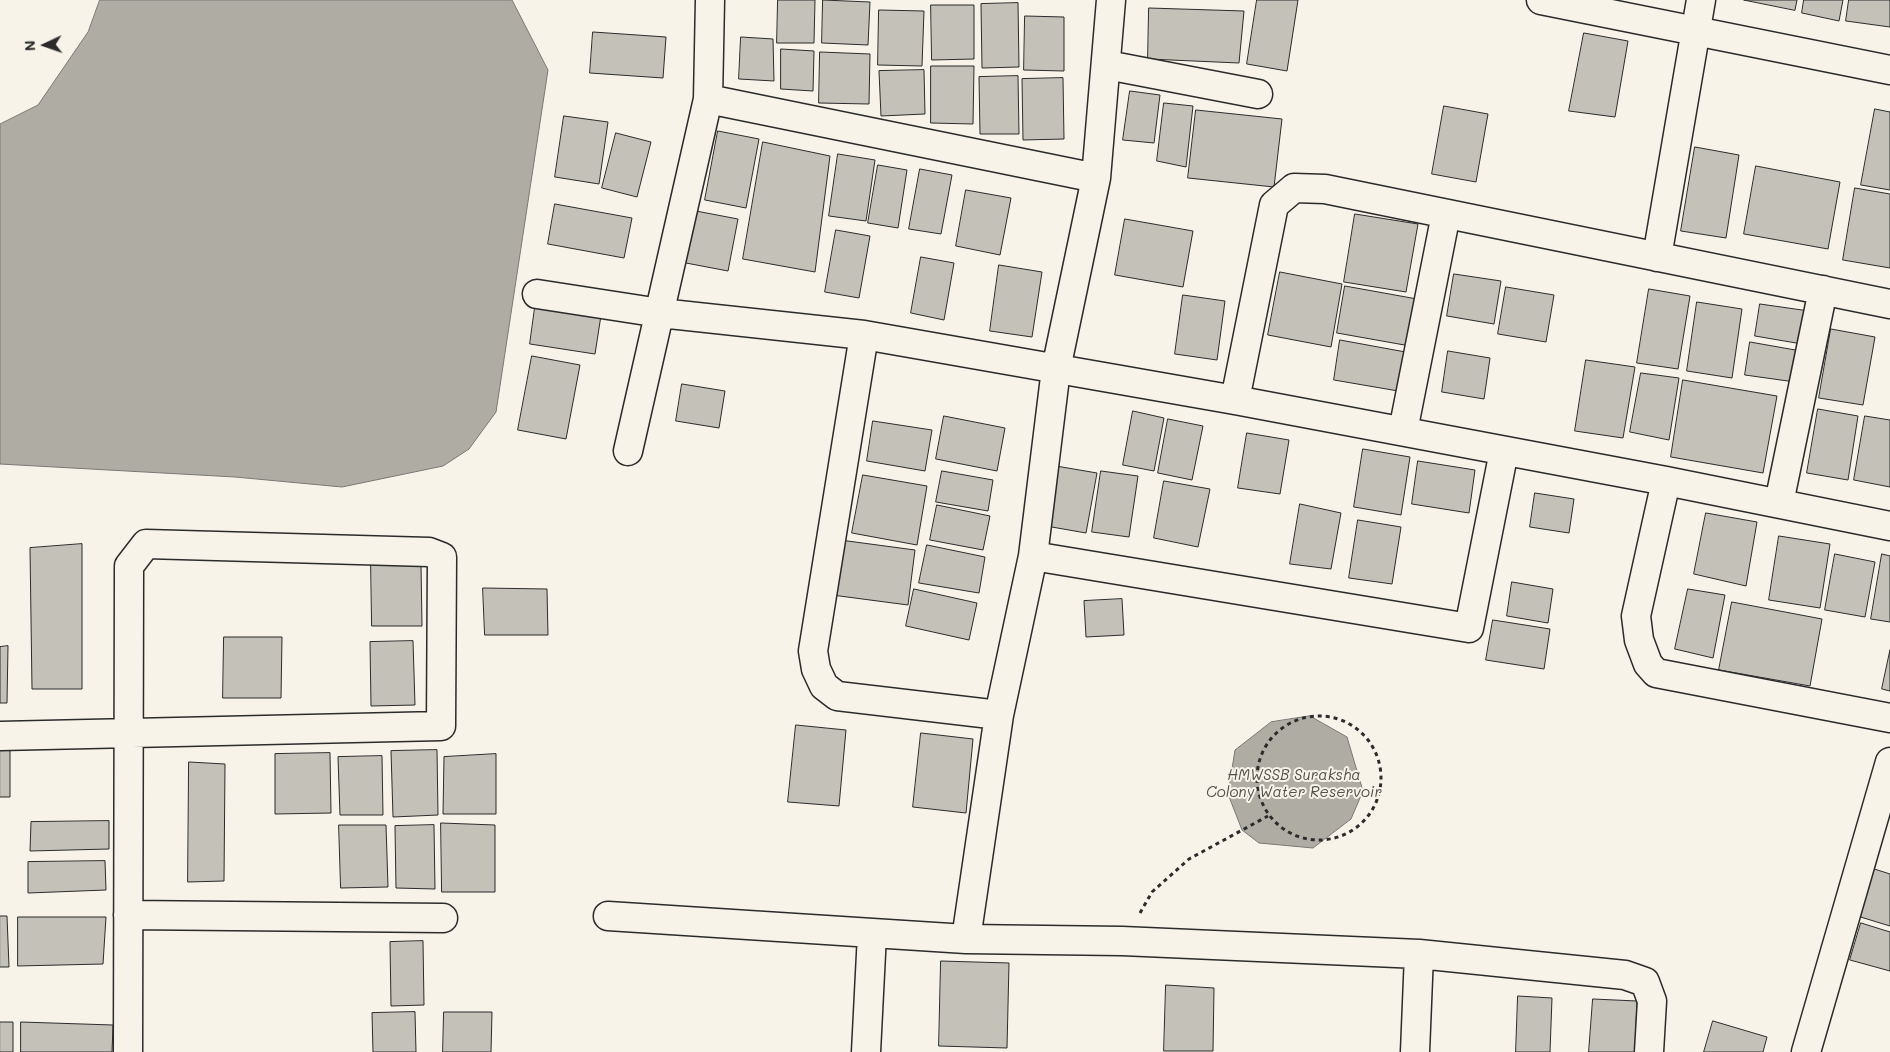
<!DOCTYPE html>
<html>
<head>
<meta charset="utf-8">
<style>
	body { margin:0 }
	#map { position:relative; width:1890px; height:1052px; overflow:hidden; background:#f7f3e8; font-family:Mali,sans-serif }
	canvas { display:block }
	.north { position:absolute; left:20px; top:20px; width:50px; height:50px; -webkit-text-stroke:4px #f7f3e8; paint-order:stroke; rotate:267deg; font-size:14px; font-weight:700; line-height:20px; text-align:center; color:#2b2b2b }
	.north::after { content:''; display:block; margin:auto; width:18px; height:22px; background:#2b2b2b; clip-path:polygon(50% 0,100% 100%,50% 72%,0 100%) }
</style>
</head>
<body>
<div id="map">
<canvas width="1890" height="1052"></canvas>
<div class="north">N</div>
</div>
<script>
const ctx = document.querySelector('canvas').getContext('2d');
ctx.lineJoin = 'round';
function paint(path, color) { ctx.fillStyle = color; ctx.fill(path, 'evenodd'); }
function strokePath(path, color, width, dash) { ctx.strokeStyle = color; ctx.lineWidth = width; ctx.lineCap = dash ? 'butt' : 'round'; ctx.setLineDash(dash || []); ctx.stroke(path); }
function write(font, color, halo, rows, align = 'center') {
  ctx.font = font + ' Mali,sans-serif'; ctx.lineWidth = 4; ctx.setLineDash([]); ctx.textBaseline = 'middle'; ctx.strokeStyle = halo; ctx.fillStyle = color; for (const [text, x, y, turn = 0] of rows) {
    ctx.save(); ctx.translate(x, y); ctx.rotate((+turn || 0) * Math.PI / 180); ctx.textAlign = isNaN(turn) ? turn : align; if (halo) ctx.strokeText(text, 0, 0); ctx.fillText(text, 0, 0); ctx.restore();
  }
}
const water = new Path2D(`
	M100,0h412l36,70 -52,342 -27,37 -26,17 -101,21 -107,-10 -235,-13v-340l38,-19 50,-73z
	M1310,716l37,21 16,54 -12,28 -38,29 -54,-5 -17,-13 -14,-36 7,-44 36,-28z`);
const building = new Path2D(`
	M778,0h37l-1,43h-37z
	M823,0l47,2 -2,43 -46,-2z
	M1257,0h41l-11,71 -40,-7z
	M1744,0h53l-2,10z
	M1804,0h39l-4,21 -37,-8z
	M1849,0h41v27l-44,-6z
	M1018,3l1,64 -37,1 -1,-64z
	M931,5h43v54l-42,1z
	M1149,8l95,3 -5,52 -91,-4z
	M879,10l45,1 -2,55 -44,-1z
	M1025,16l39,1v54l-40,-1z
	M593,32l73,5 -3,41 -73,-5z
	M1584,33l44,8 -13,76 -46,-6z
	M741,37l32,2 1,42 -35,-2z
	M781,49l33,2 -1,40 -32,-2z
	M820,52l50,2 -1,50 -50,-1z
	M931,66h43l-1,58 -42,-1z
	M924,70l1,44 -44,2 -2,-45z
	M1018,76l1,58h-39l-1,-57z
	M1063,78l1,61 -41,1 -1,-61z
	M1130,91l30,4 -6,48 -31,-3z
	M1164,103l29,3 -7,61 -29,-6z
	M1444,106l44,8 -12,68 -44,-8z
	M1875,109l15,3v78l-29,-5z
	M1196,110l86,9 -8,68 -86,-9z
	M564,116l44,6 -9,62 -44,-7z
	M718,131l41,8 -13,69 -41,-8z
	M616,133l35,9 -14,55 -35,-9z
	M763,142l67,14 -15,116 -72,-13z
	M1695,147l44,8 -13,83 -45,-7z
	M838,154l37,6 -9,61 -37,-5z
	M878,165l29,5 -9,58 -30,-5z
	M1756,166l84,16 -12,67 -84,-15z
	M920,169l32,6 -11,59 -32,-5z
	M1855,188l35,6v74l-47,-8z
	M966,190l45,8 -11,57 -44,-9z
	M555,204l77,14 -8,40 -76,-14z
	M696,211l42,8 -10,52 -42,-8z
	M1355,214l63,10 -12,68 -62,-10z
	M1125,219l68,12 -10,56 -68,-12z
	M836,230l34,6 -11,62 -34,-6z
	M921,257l33,6 -10,57 -33,-7z
	M999,265l43,7 -10,65 -42,-6z
	M1280,272l62,12 -11,63 -63,-12z
	M1454,274l47,7 -7,43 -47,-8z
	M1345,286l72,13 -7,47 -73,-13z
	M1506,287l48,8 -8,47 -48,-8z
	M1649,289l41,7 -12,73 -41,-6z
	M1183,295l42,6 -8,59 -42,-6z
	M536,300l66,9 -7,45 -65,-10z
	M1697,302l45,7 -10,69 -45,-7z
	M1760,304l49,7 -7,33 -47,-8z
	M1831,329l44,8 -12,68 -44,-7z
	M1340,340l71,13 -7,39 -70,-12z
	M1750,342l51,9 -6,31 -50,-7z
	M1448,351l42,7 -6,41 -42,-7z
	M532,356l48,9 -14,74 -48,-9z
	M1586,360l49,7 -12,71 -48,-7z
	M1641,373l38,5 -10,62 -39,-8z
	M1683,380l94,16 -14,77 -92,-16z
	M682,384l43,7 -6,37 -43,-7z
	M1818,409l40,7 -10,64 -41,-7z
	M1133,411l31,7 -10,53 -31,-6z
	M944,416l61,12 -8,43 -61,-12z
	M1865,416l25,4v67l-36,-7z
	M1168,419l35,7 -11,54 -34,-7z
	M873,421l59,9 -7,41 -58,-10z
	M1247,433l42,7 -9,54 -42,-6z
	M1363,449l47,8 -9,58 -47,-8z
	M1418,461l57,9 -6,43 -57,-9z
	M1056,466l41,7 -11,60 -40,-7z
	M942,471l51,9 -5,31 -52,-9z
	M1101,471l37,5 -9,61 -37,-5z
	M863,475l64,11 -10,59 -65,-12z
	M1164,481l46,8 -12,58 -44,-9z
	M1535,493l39,6 -5,34 -39,-6z
	M1300,504l41,9 -10,56 -41,-5z
	M937,505l53,11 -7,34 -53,-10z
	M1706,513l51,9 -11,64 -52,-12z
	M1358,520l43,7 -9,57 -43,-6z
	M1779,536l51,8 -10,64 -51,-8z
	M840,540l75,10 -7,55 -76,-10z
	M82,544v145h-50l-2,-141z
	M927,545l58,12 -6,36 -60,-10z
	M1835,554l40,8 -10,55 -40,-7z
	M1882,554l8,2v66l-19,-3z
	M371,564h50l1,62h-50z
	M1512,582l41,7 -5,34 -41,-7z
	M483,588l64,1 1,46h-63z
	M914,589l63,14 -8,37 -63,-14z
	M1688,589l37,6 -12,63 -38,-9z
	M1122,599l2,36 -38,2 -2,-36z
	M1732,602l90,17 -12,67 -91,-16z
	M1493,620l57,9 -6,40 -58,-9z
	M224,637h58l-1,61h-58z
	M413,641l2,64 -44,1 -1,-64z
	M8,646l-1,57h-7v-56z
	M1890,650v41l-8,-2z
	M796,725l50,5 -7,76 -51,-4z
	M921,733l52,6 -7,74 -53,-6z
	M0,750h10v47h-10z
	M437,750l1,65 -45,2 -2,-66z
	M330,753l1,60 -56,1v-60z
	M496,754v60h-53l1,-57z
	M382,756l1,59h-43l-2,-58z
	M189,762l36,2 -1,117 -36,1z
	M109,821v28l-79,2 1,-29z
	M441,823l54,2v67h-53z
	M339,825h47l2,62 -47,1z
	M434,825l1,64 -39,-1 -1,-62z
	M105,861l1,29 -78,3v-31z
	M1868,867l22,7v52l-36,-11z
	M0,916h7l2,51h-9z
	M18,917h88l-3,47 -85,2z
	M1861,923l29,9v39l-40,-11z
	M423,941l1,64 -33,1 -1,-64z
	M941,961l68,2 -2,85 -68,-2z
	M1166,985l48,3 -1,63h-49z
	M1518,996l34,2 -2,54h-34z
	M1593,999l44,2 -2,51h-46z
	M415,1012l1,40h-43l-1,-39z
	M444,1012h48l-1,40h-48z
	M1713,1021l54,16 -4,15h-59z
	M0,1022h13v30h-13z
	M21,1022l92,3 -1,27h-91z`);
const path = new Path2D(`
	M1257 778a62 62 0 1 1 124 0a62 62 0 1 1-124 0Z
	M1140,913l12,-21 37,-33 79,-43`);
const minor = new Path2D(`
	M1541,0l349,70
	M1107,65l151,29
	M708,99l388,79
	M1657,257l44,-257
	M537,294l123,19 204,22 371,65 431,81 224,45
	M864,335l-51,316 3,18 8,17 13,10 162,19
	M1235,400l39,-195 20,-17 31,1 565,115
	M1403,431l43,-217
	M628,451l80,-352 2,-99
	M1666,481l-30,135 3,24 9,24 8,9 234,45
	M1779,503l44,-213
	M1033,556l436,72 35,-177
	M0,736l441,-10 1,-169 -13,-5 -283,-8 -17,22 -1,486
	M128,915l315,3
	M608,916l358,23 156,2 297,13 206,21 20,7 7,19 -3,51
	M966,939l33,-224 34,-159 23,-187 40,-191 15,-178
	M866,1052l6,-118
	M1415,1052l4,-98
	M1806,1052l84,-290`);
const waterNames = [
	["HMWSSB Suraksha",1294,775],
	["Colony Water Reservoir",1294,792]
];
paint(water, '#afaca4');
strokePath(water, '#7a7874', 1);
paint(building, '#c4c1b9');
strokePath(building, '#2b2b2b', 1);
strokePath(minor, '#2b2b2b', 31);
strokePath(path, '#2b2b2b', 3, [4, 4]);
strokePath(minor, '#f7f3e8', 28);
write('italic 15px', '#53524f', '#f7f3e8', waterNames);
</script>
</body>
</html>
